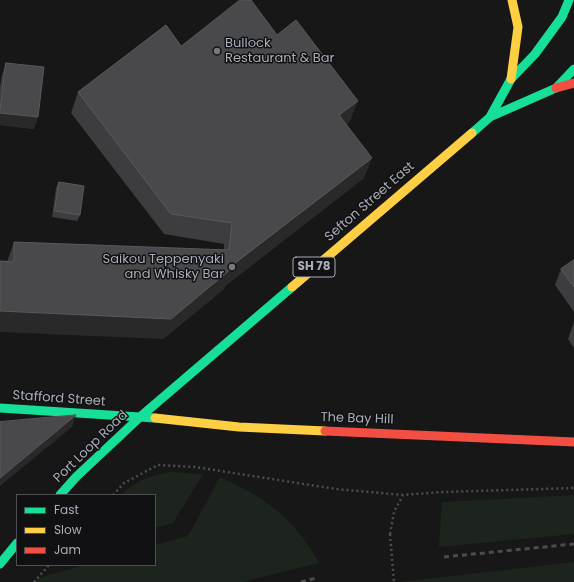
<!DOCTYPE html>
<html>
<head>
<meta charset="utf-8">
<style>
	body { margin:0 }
	#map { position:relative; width:574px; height:582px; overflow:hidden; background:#171717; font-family:Poppins,sans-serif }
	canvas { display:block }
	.legend { position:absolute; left:16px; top:494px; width:140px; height:72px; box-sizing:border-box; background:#111113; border:1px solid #4d4f55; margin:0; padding:5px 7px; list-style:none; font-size:12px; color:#a8adb8 }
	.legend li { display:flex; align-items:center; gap:8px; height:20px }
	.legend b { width:20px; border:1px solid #4d4f55 }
</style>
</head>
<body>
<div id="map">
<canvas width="574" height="582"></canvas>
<ul class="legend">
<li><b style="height:5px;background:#16e098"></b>Fast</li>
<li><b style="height:5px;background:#ffcf43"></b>Slow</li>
<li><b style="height:5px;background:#f24e42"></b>Jam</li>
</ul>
</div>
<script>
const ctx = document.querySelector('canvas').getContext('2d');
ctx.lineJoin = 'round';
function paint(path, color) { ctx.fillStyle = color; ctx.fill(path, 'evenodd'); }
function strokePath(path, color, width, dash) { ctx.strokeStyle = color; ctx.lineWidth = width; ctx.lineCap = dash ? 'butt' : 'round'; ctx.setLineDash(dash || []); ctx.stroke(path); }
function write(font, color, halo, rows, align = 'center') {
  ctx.font = font + ' Poppins,sans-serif'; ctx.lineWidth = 3; ctx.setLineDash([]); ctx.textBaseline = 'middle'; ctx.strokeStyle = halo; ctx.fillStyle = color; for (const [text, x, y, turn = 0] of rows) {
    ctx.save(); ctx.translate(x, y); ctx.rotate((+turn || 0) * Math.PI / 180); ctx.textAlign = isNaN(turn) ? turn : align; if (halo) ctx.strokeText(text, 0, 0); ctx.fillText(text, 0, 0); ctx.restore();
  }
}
const green = new Path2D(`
	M171,472l32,2 -30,49 -18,5v-33h-33c14,-15 29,-20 49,-23z
	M220,477c48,22 73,40 99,86l-77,19h-207l3,-4 46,-13h71v-20l33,-9z
	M574,495v39l-135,13 3,-45z
	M574,562v20h-174z`);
const path = new Path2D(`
	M113,495l11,-12 34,-18 37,2 141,22 67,6
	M390,534l4,-22 9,-17 40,-3 131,-4
	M34,582l15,-17`);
const fast = new Path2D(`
	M490,117l21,-38 24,-25 27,-37 7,-17
	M472,133l18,-16 66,-29 18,-19
	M0,408l155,10
	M60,495l16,-18 64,-60 152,-130
	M0,564l17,-21`);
const slow = new Path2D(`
	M511,79l7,-52 -6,-27
	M292,287l180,-154
	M155,418l84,9 86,4`);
const jam = new Path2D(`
	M556,88l18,-5
	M325,431l249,11`);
const rail = new Path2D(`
	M444,557l130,-13
	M301,582l15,-4`);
const pathBridge = new Path2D(`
	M390,534l4,48`);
const wall = new Path2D(`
	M277,35l73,86 -4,4 18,53 -139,108 -1,3 -61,50 -156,-77 7,-20 210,8v-6l-60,-10 -93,-121 7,-21 103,-46z
	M6,63l28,66 -34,-4v-38l2,-12z
	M59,182l21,33 -3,6 -25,-4 4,-29z
	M574,260v52l-19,-27 6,-16z
	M574,322v26l-6,-9z`);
const shadedWall = new Path2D(`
	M358,101l-8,20 -18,15 7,-21z
	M0,113l38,4 -4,12 -34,-4z
	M372,158l-8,20 -139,108 -1,3 -61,50 -163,-7v-21l230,-44z
	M76,415l-4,12 -72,59v-8z`);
const building = new Path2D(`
	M240,0h11l26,35 19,-15 62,81 -19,14 33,43 -142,109 1,2 -60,50 -171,-8v-50l14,1v-20l215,8 3,-27 -61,-9 -93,-122 88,-67 15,21z
	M6,63l38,4 -6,50 -38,-4z
	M59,182l25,4 -4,29 -25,-4z
	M574,260v27l-13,-18z
	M76,415l-76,63v-56z`);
const markers = [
	[217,51,4,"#757880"],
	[232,267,4,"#757880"]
];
const shields = [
	[314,267,42]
];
const shieldNames = [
	["SH 78",314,267]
];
const poiNames = [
	["Bullock",225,44],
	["Restaurant & Bar",225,59],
	["Saikou Teppenyaki",224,260,"right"],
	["and Whisky Bar",224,275,"right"]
];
const streetNames = [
	["Sefton Street East",370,202,-41],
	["Stafford Street",59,399,4],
	["The Bay Hill",357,419,2],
	["Port Loop Road",91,447,-44]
];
paint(green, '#1d241e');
strokePath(path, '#4d4e52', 2.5, [2, 3]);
strokePath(fast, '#16e098', 9);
strokePath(slow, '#ffcf43', 9);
strokePath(jam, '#f24e42', 9);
strokePath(rail, '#4b4c4f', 3, [5, 4]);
strokePath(pathBridge, '#4d4e52', 2.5, [2, 3]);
paint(wall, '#3d3d3f');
paint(shadedWall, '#29292a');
paint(building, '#49494c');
strokePath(building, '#58595d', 1);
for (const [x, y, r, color] of markers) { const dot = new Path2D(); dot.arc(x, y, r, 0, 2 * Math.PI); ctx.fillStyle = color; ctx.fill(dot); strokePath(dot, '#111113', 1.5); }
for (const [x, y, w] of shields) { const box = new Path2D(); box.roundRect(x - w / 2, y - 10, w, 20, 3); ctx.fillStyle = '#111113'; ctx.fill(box); strokePath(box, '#a8adb8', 1); }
write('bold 12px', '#a8adb8', null, shieldNames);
write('13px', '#a8adb8', '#111113', poiNames, 'left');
write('13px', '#a8adb8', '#111113', streetNames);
</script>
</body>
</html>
